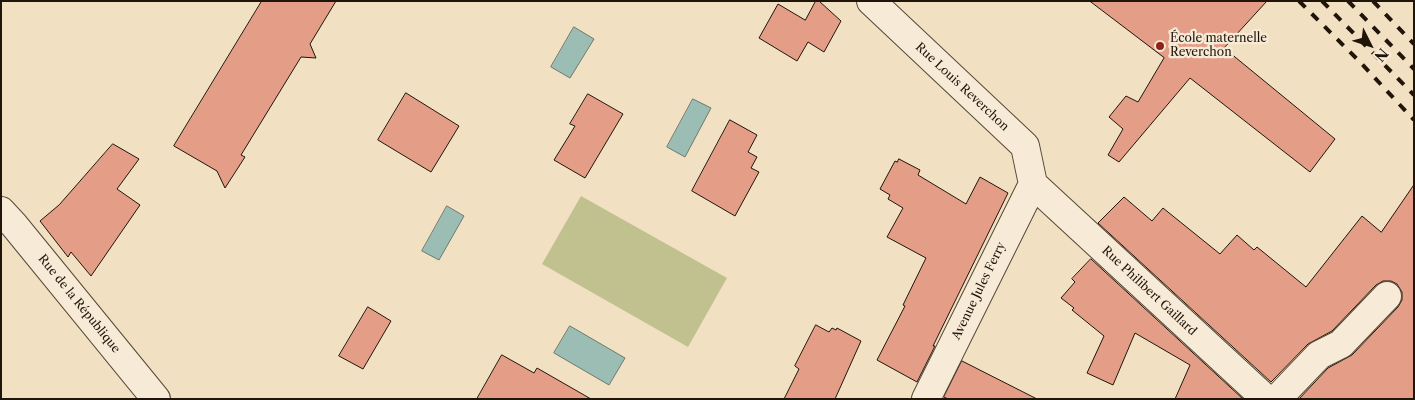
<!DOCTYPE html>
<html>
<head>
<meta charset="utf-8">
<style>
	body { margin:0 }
	#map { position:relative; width:1415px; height:400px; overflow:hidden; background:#f2e0c2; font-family:"Libre Caslon Text",serif }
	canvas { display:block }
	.frame { position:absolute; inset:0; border:2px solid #201509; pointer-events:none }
	.north { position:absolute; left:1345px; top:20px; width:50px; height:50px; -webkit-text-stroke:4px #f7ebd7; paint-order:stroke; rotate:131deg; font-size:14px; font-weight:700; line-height:20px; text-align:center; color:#201509 }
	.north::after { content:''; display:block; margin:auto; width:18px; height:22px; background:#201509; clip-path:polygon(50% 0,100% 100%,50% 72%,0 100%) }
</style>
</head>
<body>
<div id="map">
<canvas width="1415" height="400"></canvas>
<div class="frame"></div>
<div class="north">N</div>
</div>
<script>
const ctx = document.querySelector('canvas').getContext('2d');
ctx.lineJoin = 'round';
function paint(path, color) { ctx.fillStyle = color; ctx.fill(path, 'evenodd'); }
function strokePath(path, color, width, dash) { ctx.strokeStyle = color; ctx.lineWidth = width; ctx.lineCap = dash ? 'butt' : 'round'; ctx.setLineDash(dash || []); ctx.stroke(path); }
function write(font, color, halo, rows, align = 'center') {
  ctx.font = font + ' "Libre Caslon Text",serif'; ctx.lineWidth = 4.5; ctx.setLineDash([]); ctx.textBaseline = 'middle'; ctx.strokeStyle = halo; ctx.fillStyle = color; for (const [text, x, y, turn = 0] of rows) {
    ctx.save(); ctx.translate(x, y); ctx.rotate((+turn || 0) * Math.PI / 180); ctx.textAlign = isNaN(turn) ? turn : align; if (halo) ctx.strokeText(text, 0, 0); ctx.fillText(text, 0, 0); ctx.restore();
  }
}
const green = new Path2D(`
	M581,196l146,82 -39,69 -146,-83z`);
const water = new Path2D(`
	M574,27l20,12 -24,39 -19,-11z
	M693,99l18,9 -26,49 -18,-10z
	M447,206l17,10 -25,44 -17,-9z
	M570,326l55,32 -16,27 -55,-32z`);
const building = new Path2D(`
	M262,1h74l-26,43 6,14 -15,-1 -60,98 4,2 -20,31 -8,-17 -43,-25z
	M816,1h3l22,20 -17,31 -16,-10 -11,19 -38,-23 19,-34 27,16z
	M1090,1h177l-43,47 111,91 -25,33 -120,-94 -71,84 -11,-7 15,-26 -14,-12 17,-21 12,6 26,-44z
	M406,93l53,33 -28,46 -53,-32z
	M588,94l35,20 -38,64 -31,-18 21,-34 -5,-2z
	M730,120l27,15 -9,17 9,5 -6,11 8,4 -24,44 -43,-25z
	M113,144l26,15 -22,30 23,16 -49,71 -20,-24 -3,5 -28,-36 19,-16z
	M899,159l21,11 -2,5 48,29 14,-27 28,16 -75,153h2l-18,36 -40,-22 28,-54 -2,-1 23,-47 -39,-21 16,-29 -15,-9 2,-4 -10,-6 15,-28 2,1z
	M1414,185v214h-115l29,-31 24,-13 46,-48 4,-7v-8l-5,-8 -6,-3h-8l-7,4 -44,46 -24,13 -37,38 -173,-159 26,-26 28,24 11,-13 57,46 17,-19 17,15 3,-3 49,40 56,-71 19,16z
	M1091,259l152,140h-68l15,-34 -55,-32 -22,52 -26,-12 17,-37 -32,-26 2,-2 -13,-10 14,-16 -3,-3z
	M368,307l23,14 -28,48 -24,-13z
	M816,325l13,7 3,-4 4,2 1,-2 24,13 -26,58h-51l15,-30 -4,-3z
	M502,355l32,18 3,-5 54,31h-114z
	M962,361l75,38h-89l-4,-2z`);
const minor = new Path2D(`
	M871,1l154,145 8,38
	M1033,184l233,215
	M1,211l13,14 142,174
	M926,399l107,-215
	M1277,399l42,-44 22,-11 46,-48`);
const rail = new Path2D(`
	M1299,1l61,61 54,58
	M1322,1l92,94
	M1348,1l66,68
	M1373,1l41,43`);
const markers = [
	[1160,46,5,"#8f2418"]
];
const poiNames = [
	["École maternelle",1170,39],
	["Reverchon",1170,53]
];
const streetNames = [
	["Rue Louis Reverchon",962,87,43],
	["Avenue Jules Ferry",979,291,-64],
	["Rue Philibert Gaillard",1149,291,43],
	["Rue de la République",79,304,51]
];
paint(green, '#c0c18f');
paint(water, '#9bbdb4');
strokePath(water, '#6a7a70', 1);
paint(building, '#e49e88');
strokePath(building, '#201509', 1);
strokePath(minor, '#544837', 30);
strokePath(minor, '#f7ebd7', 28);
strokePath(rail, '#201509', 4, [9, 9]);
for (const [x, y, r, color] of markers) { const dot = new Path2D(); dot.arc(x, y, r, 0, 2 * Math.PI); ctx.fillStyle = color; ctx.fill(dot); strokePath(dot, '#f7ebd7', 2); }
write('12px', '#201509', '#f7ebd7', poiNames, 'left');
write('12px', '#201509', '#f7ebd7', streetNames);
</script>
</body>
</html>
